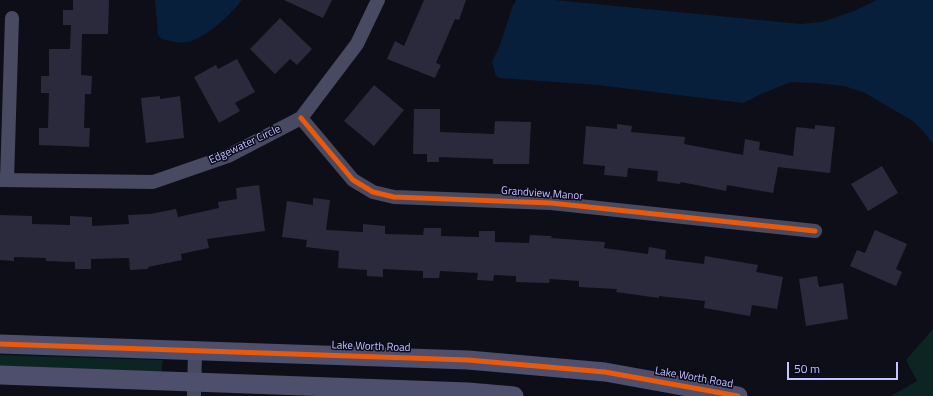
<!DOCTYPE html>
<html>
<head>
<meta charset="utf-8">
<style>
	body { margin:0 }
	#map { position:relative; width:933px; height:396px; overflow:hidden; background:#0e0e18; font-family:"Titillium Web",sans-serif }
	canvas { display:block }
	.scale { position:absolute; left:787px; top:362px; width:111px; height:18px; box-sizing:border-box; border:2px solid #c6c5ff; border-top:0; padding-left:5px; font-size:12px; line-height:14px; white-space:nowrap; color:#c6c5ff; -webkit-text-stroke:3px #0b0a1c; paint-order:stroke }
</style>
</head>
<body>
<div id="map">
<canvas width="933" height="396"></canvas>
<div class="scale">50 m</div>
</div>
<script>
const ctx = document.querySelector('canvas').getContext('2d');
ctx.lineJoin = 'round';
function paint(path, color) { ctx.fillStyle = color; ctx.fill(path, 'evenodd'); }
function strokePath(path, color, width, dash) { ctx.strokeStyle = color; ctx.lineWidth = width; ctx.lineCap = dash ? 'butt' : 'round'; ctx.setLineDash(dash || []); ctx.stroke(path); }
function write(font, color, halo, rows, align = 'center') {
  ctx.font = font + ' "Titillium Web",sans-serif'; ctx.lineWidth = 3; ctx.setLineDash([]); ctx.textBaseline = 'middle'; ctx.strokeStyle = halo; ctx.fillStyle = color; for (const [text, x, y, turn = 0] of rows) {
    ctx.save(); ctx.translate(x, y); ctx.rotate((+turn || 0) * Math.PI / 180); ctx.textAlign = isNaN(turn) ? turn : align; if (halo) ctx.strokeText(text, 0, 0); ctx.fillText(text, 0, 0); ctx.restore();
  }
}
const green = new Path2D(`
	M933,329v67h-42l26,-15 -11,-21z
	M0,355l163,5 -2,12 -161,-6z`);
const water = new Path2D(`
	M155,0h87c-12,15 -33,35 -51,41 -6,2 -13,2 -19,0 -6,-1 -11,-1 -14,-6z
	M516,0h38l247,24 21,-2 32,-11 23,-11h56v144l-10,-13 -10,-10 -50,-29 -19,-6 -28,-3 -25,-1 -30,12 -18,9 -145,-18 -98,-7 -4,-2 -4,-14 8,-17 12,-37z`);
const building = new Path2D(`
	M73,0h36l-1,34h-26l-1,41 11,1 -1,18h-6l-1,34h6l-1,19 -50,-2v-17h9l1,-35h-8v-17h8v-27h21l1,-24h-8v-15h10z
	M284,0h48l-9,18z
	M424,0h42l-7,20 -4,-1 -19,44 5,2 -6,13 -48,-19 8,-18 9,5z
	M280,18l32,31 -15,16 -7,-6 -15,15 -25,-25z
	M237,59l18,33 -20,11 5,8 -21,12 -25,-46 22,-12 2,4z
	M374,85l30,25 -30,36 -30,-25z
	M160,96v3l20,-3 4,42 -38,5 -5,-45z
	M414,109h26v23l54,2 1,-13 36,1 -2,42h-36v-5l-54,-2v5h-12v-8h-14z
	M617,124l15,2 -1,6 54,5 -1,7 59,11 2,-16 15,3 -1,8 34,6 3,-29 19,2v-4l20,2 -5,46 -52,-6 -5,26 -46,-8 -1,6 -45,-9 -1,2 -23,-3 1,-10 -30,-3 -1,9 -23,-2 1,-9 -22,-2 3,-38 31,3z
	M882,166l16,27 -30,18 -17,-27z
	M259,185l6,46 -58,8 2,9 -28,6 1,6 -34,7v2l-18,1 -1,-12 -38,1v10h-16v-7l-29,-1v-3l-32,-1v4l-14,-1v-45l32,1v8l38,1v-9l22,1v9l37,-2 -1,-9 22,-1 26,-5 2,8 41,-9 -1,-6 19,-3 -1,-11z
	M313,198l17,2 -4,30 37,2v-8l22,2v8l38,1 1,-7h17v8l38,1v-6h16v11l34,1 1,-8 22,1 -1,2 54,4 -1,6 44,6 1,-7 17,3 -1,9 39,5 1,-8 53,9 -2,7 27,5 -6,32 -25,-4 -2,11 -46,-8 1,-7 -46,-5v2l-43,-6 1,-3 -38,-2v-6l-29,-2 -1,4 -33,-1v-6l-22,-1 -1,6 -16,-1 1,-7 -38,-2 -1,7h-16v-7l-40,-2v8l-16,-1v-6l-29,-2 1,-17 -33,-4 1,-7 -25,-3 5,-36 26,4z
	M875,230l32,14 -11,25 6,3 -6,14 -46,-20 7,-16 8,3z
	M817,276l2,11 24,-4 5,36 -42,7 -7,-47z`);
const street = new Path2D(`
	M301,118l52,62 20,12 21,5 157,6 264,28
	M0,180l153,2 75,-26 73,-38 56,-74 21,-44
	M7,180l5,-162
	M194,396l1,-45`);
const secondary = new Path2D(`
	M0,344l468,16 137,12 133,24
	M0,375l468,17 46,4`);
const cycleway = new Path2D(`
	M301,118l52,62 20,12 21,5 157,6 264,28
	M0,344l468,16 137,12 133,24`);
const streetNames = [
	["Edgewater Circle",245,145,-25],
	["Grandview Manor",542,194,4],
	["Lake Worth Road",371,347,2],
	["Lake Worth Road",694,378,10]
];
paint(green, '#0c2422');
paint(water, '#081f3b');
paint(building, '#2b2a3c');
strokePath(street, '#484a62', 14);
strokePath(secondary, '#4e4f6d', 19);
strokePath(cycleway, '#e8590c', 5);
write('11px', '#c6c5ff', '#0b0a1c', streetNames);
</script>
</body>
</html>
